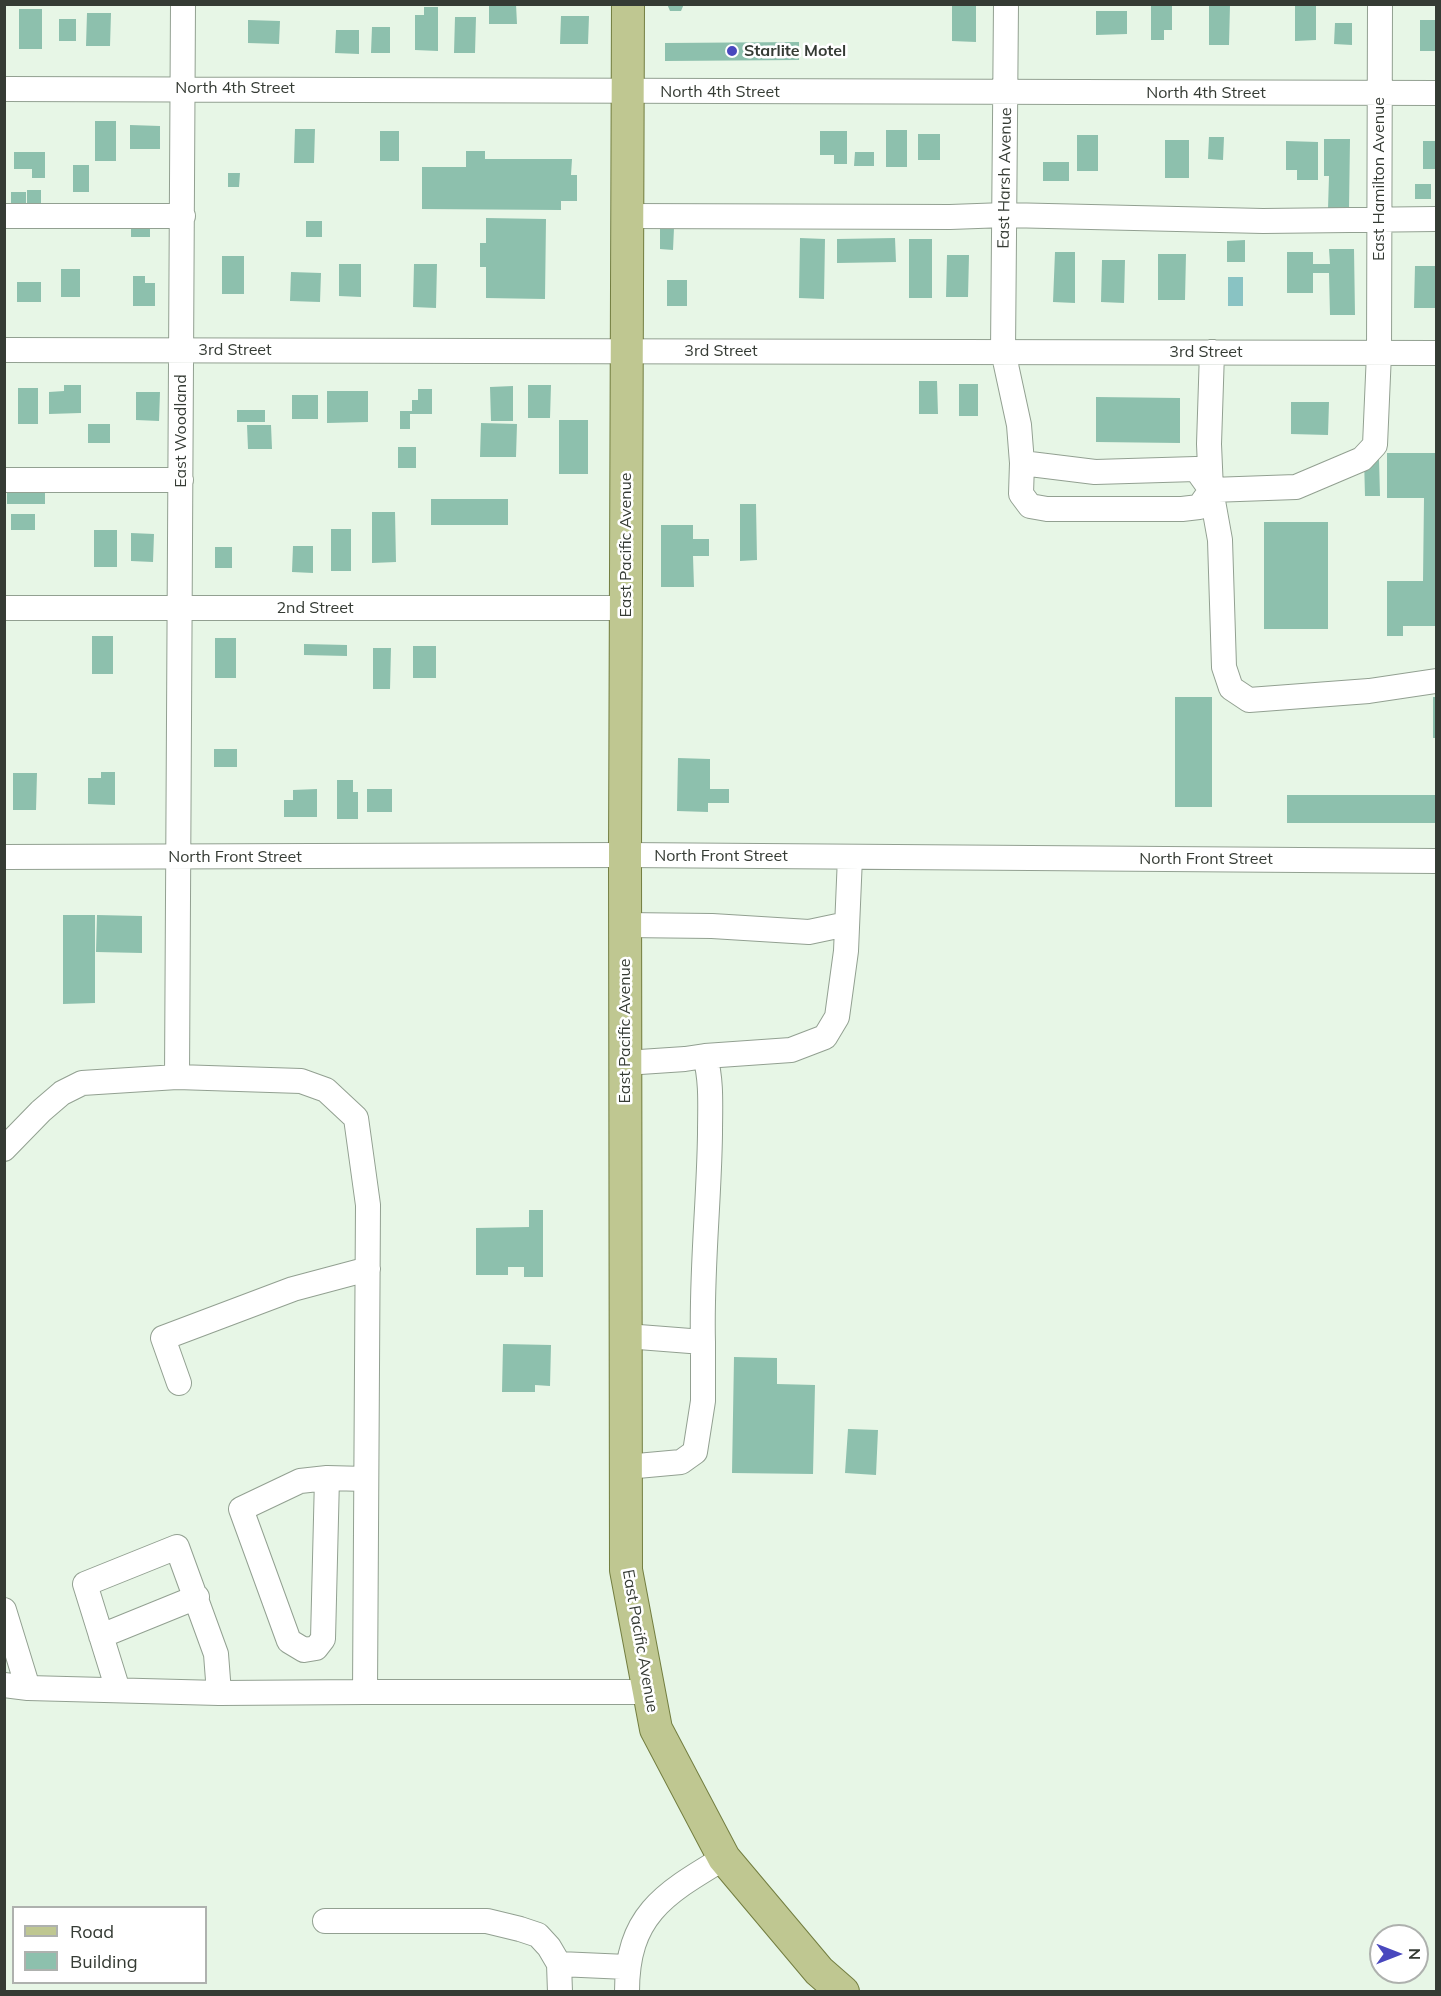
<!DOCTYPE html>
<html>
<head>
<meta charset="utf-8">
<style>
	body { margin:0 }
	#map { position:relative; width:1441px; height:1996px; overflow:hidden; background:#e7f6e6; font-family:Mulish,sans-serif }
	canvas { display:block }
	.frame { position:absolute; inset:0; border:6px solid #353b34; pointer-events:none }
	.legend { position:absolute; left:12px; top:1906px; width:195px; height:78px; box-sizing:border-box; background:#fff; border:2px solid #aeb1ae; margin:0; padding:8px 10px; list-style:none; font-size:18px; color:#353b34 }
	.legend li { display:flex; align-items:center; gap:12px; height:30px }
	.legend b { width:30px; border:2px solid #aeb1ae }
	.north { position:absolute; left:1369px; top:1924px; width:60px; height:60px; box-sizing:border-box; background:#fff; border:2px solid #aeb1ae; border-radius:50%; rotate:90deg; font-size:16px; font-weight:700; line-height:24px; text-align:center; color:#353b34 }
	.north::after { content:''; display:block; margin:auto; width:21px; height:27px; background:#4948be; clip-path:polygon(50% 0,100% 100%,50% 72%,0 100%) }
</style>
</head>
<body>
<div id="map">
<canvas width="1441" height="1996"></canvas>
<div class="frame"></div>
<ul class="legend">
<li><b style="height:8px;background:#bfc791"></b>Road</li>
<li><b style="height:16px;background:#8dc0ad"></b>Building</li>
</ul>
<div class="north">N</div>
</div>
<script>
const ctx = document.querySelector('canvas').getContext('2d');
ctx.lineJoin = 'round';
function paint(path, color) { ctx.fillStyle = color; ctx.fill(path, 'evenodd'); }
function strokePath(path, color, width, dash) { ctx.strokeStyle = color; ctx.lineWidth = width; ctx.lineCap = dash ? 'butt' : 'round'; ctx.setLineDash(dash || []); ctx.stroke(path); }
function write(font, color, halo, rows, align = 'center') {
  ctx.font = font + ' Mulish,sans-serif'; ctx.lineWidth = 5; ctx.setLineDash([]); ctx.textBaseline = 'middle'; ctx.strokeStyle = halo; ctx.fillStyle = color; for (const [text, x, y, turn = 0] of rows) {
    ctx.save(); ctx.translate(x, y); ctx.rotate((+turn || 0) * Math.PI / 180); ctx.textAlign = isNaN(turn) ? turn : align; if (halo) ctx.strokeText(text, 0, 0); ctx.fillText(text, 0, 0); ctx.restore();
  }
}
const water = new Path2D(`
	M1228,277h15v29h-15z`);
const building = new Path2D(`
	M489,4h27l1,20h-28z
	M667,4h17l-3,7h-11z
	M952,4h24v38l-24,-1z
	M1151,4h21v26h-8v10h-13z
	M1295,4h21v36l-21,1z
	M1209,5h21l-1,40h-20z
	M424,7h14v44l-23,-1v-35h9z
	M19,9h23v40h-23z
	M1096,11h31v23l-31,1z
	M87,13h24l-1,33h-24z
	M561,16h28l-1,28h-28z
	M455,17h21l-1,36h-21z
	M59,19h17v22h-17z
	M248,20l32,1 -1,23 -31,-1z
	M1420,20h16v31h-16z
	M1335,23h17v22l-18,-1z
	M372,27h18v26h-19z
	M336,30h23v24l-24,-1z
	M799,42v18l-134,1v-18z
	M95,121h21v40h-21z
	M130,125l30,1v23h-30z
	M295,129h20l-1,34h-20z
	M886,130h21v37h-21z
	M380,131h19v30h-19z
	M820,131h27v33h-13v-9h-14z
	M918,134h22v26h-22z
	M1077,135h21v36h-21z
	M1209,137h15l-1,23 -15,-1z
	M1324,139h26l-1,70h-21l1,-33h-5z
	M1165,140h24v38h-24z
	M1286,141l32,1v38h-21v-10h-11z
	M1423,141h13v28h-13z
	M466,151h19v8h87l-1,16h6v26h-16v9l-139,-1v-42h44z
	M14,152h31v26h-13v-9h-18z
	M855,152h19v14h-20z
	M1043,162h26v19h-26z
	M73,165h16v27h-16z
	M228,173h12l-1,14h-11z
	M1415,184h16v15h-16z
	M27,190h14v18h-14z
	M11,192h15v17h-15z
	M131,218h19v19h-19z
	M486,218l60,1 -1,80 -59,-1v-31h-6v-24h6z
	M306,221h16v16h-16z
	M660,227l14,1 -1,22 -13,-1z
	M800,238l25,1 -1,60 -25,-1z
	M895,238l1,24 -59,1v-24z
	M909,239h23v59h-23z
	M1245,240v22h-18v-21z
	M1329,249h25l1,66h-25l-1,-42h-16v20h-26v-41h26v12h17z
	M1055,252h20v51l-22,-1z
	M1158,254h28l-1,46h-27z
	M947,255h22l-1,42h-22z
	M222,256h22v38h-22z
	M1102,260h23l-1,43 -23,-1z
	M339,264h22v33l-22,-1z
	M414,264h23l-1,44 -23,-1z
	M1415,266h21v42h-22z
	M61,269h19v28h-19z
	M291,272l30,1 -1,29 -30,-1z
	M133,276h12v7h10v23h-22z
	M667,280h20v26h-20z
	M17,282h24v20h-24z
	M919,381h18l1,33h-19z
	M959,384h19v32h-19z
	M64,385h17v28l-32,1v-22l15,-1z
	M528,385h23l-1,33h-22z
	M513,386v35h-22l-1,-34z
	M18,388h20v36h-20z
	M418,389h14v25h-22v15h-10v-18h12v-11h6z
	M327,391h41v31l-41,1z
	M136,392h24l-1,29 -23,-1z
	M292,395h26v24h-26z
	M1096,397l84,1v45l-84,-1z
	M1291,402h38l-1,33 -37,-1z
	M237,410h28v12h-28z
	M559,420h29v54h-29z
	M481,423l36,1 -1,33h-36z
	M88,424h22v19h-22z
	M247,425h24l1,24h-24z
	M398,447h18v21h-18z
	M1387,453h49v173h-33v10h-16v-55h36l1,-83h-37z
	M1364,458h15l1,38h-15z
	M7,483h38v21h-38z
	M431,499h77v26h-77z
	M740,504h16l1,56 -17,1z
	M372,512h23l1,50 -24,1z
	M11,514h24v16h-24z
	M1264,522h64v107h-64z
	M661,525h32v14h16v17h-16l1,31h-33z
	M331,529h20v42h-20z
	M94,530h23v37h-23z
	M131,533l23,1 -1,28 -22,-1z
	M293,546h20v27l-21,-1z
	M215,547h17v21h-17z
	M92,636h21v38h-21z
	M215,638h21v40h-21z
	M304,644l43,1v11l-43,-1z
	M413,646h23v32h-23z
	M373,648h18l-1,41h-17z
	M1175,697h37v110h-37z
	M1433,697h3v41h-3z
	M214,749h23v18h-23z
	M678,758l32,1v30h19v14h-21v9l-31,-1z
	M101,772h14v33l-27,-1v-26h13z
	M13,773h24l-1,37h-23z
	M337,780h16v12h5v27h-21z
	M317,789v28h-33v-17h9v-10z
	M367,789h25v23h-25z
	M1287,795h149v28h-149z
	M63,915h32v88l-32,1z
	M97,915l45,1v37l-46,-1z
	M529,1210h14v67h-19v-10h-16v8h-32v-47l53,-1z
	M503,1344l48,1 -1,41 -15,-1v7h-33z
	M734,1357l43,1v26l38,1 -2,89 -81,-1z
	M848,1429l30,1 -2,45 -31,-2z`);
const minor = new Path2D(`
	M1006,4l-3,347 16,74 3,38 -1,31 9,12 17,3h135l17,-2 12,-17
	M4,89l1432,4
	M4,216h179
	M627,216l323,1 55,-2 258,6 173,-2
	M4,350l1432,3
	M1212,352l-3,92 2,46 9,50 4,127 7,21 18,12 120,-9 67,-10
	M1022,463l73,9 101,-3 15,21
	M4,480h177
	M1211,490l85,-3 66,-28 13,-14 4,-92 1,-349
	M4,608h622
	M4,857l621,-2 811,6
	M625,925l87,1 97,6 38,-8
	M705,1056l86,-6 34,-13 12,-20 9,-66 4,-94
	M625,1063l60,-4 20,-3c7,26 5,51 5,78 -1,69 -9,139 -7,208l-77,-6
	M177,1077l6,-1073
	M4,1149l37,-38 21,-18 20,-10 95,-6 124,4 25,9 30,28 12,87 -3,487h283
	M179,1383l-16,-45 130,-49 75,-20
	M626,1467l55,-5 14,-10 8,-51v-59
	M327,1478l-4,161 -7,9 -12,2 -15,-9 -48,-132 59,-28 27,-3 39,1
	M4,1610l24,78
	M101,1636l96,-39
	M4,1685l24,3 191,5 146,-1
	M118,1690l-33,-106 92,-37 39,107 3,39
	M325,1921h162l33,8 18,6 11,12 10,17 1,28
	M559,1964l68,3
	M627,1992c0,-77 37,-98 97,-134`);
const major = new Path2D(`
	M628,4l-3,851 1,715 30,159 68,129 95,113 24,21`);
const markers = [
	[732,51,6,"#4948be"]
];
const poiNames = [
	["Starlite Motel",744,51]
];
const streetNames = [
	["North 4th Street",235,88],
	["North 4th Street",720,92],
	["North 4th Street",1206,93],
	["East Harsh Avenue",1005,178,-89],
	["East Hamilton Avenue",1379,179,-90],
	["3rd Street",235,350],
	["3rd Street",721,351],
	["3rd Street",1206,352],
	["East Woodland",181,431,-90],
	["East Pacific Avenue",626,545,-90],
	["2nd Street",315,608],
	["North Front Street",721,856],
	["North Front Street",235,857],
	["North Front Street",1206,859],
	["East Pacific Avenue",625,1031,-90],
	["East Pacific Avenue",640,1641,80]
];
paint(water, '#89c3c3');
paint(building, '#8dc0ad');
strokePath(minor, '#92a091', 26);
strokePath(major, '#737e40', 34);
strokePath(minor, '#fff', 24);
strokePath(major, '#bfc791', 32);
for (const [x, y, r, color] of markers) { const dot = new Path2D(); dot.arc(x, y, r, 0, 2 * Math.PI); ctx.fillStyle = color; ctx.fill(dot); strokePath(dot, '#fff', 2); }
write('bold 16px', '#353b34', '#fff', poiNames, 'left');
write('16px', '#353b34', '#fff', streetNames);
</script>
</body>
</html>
